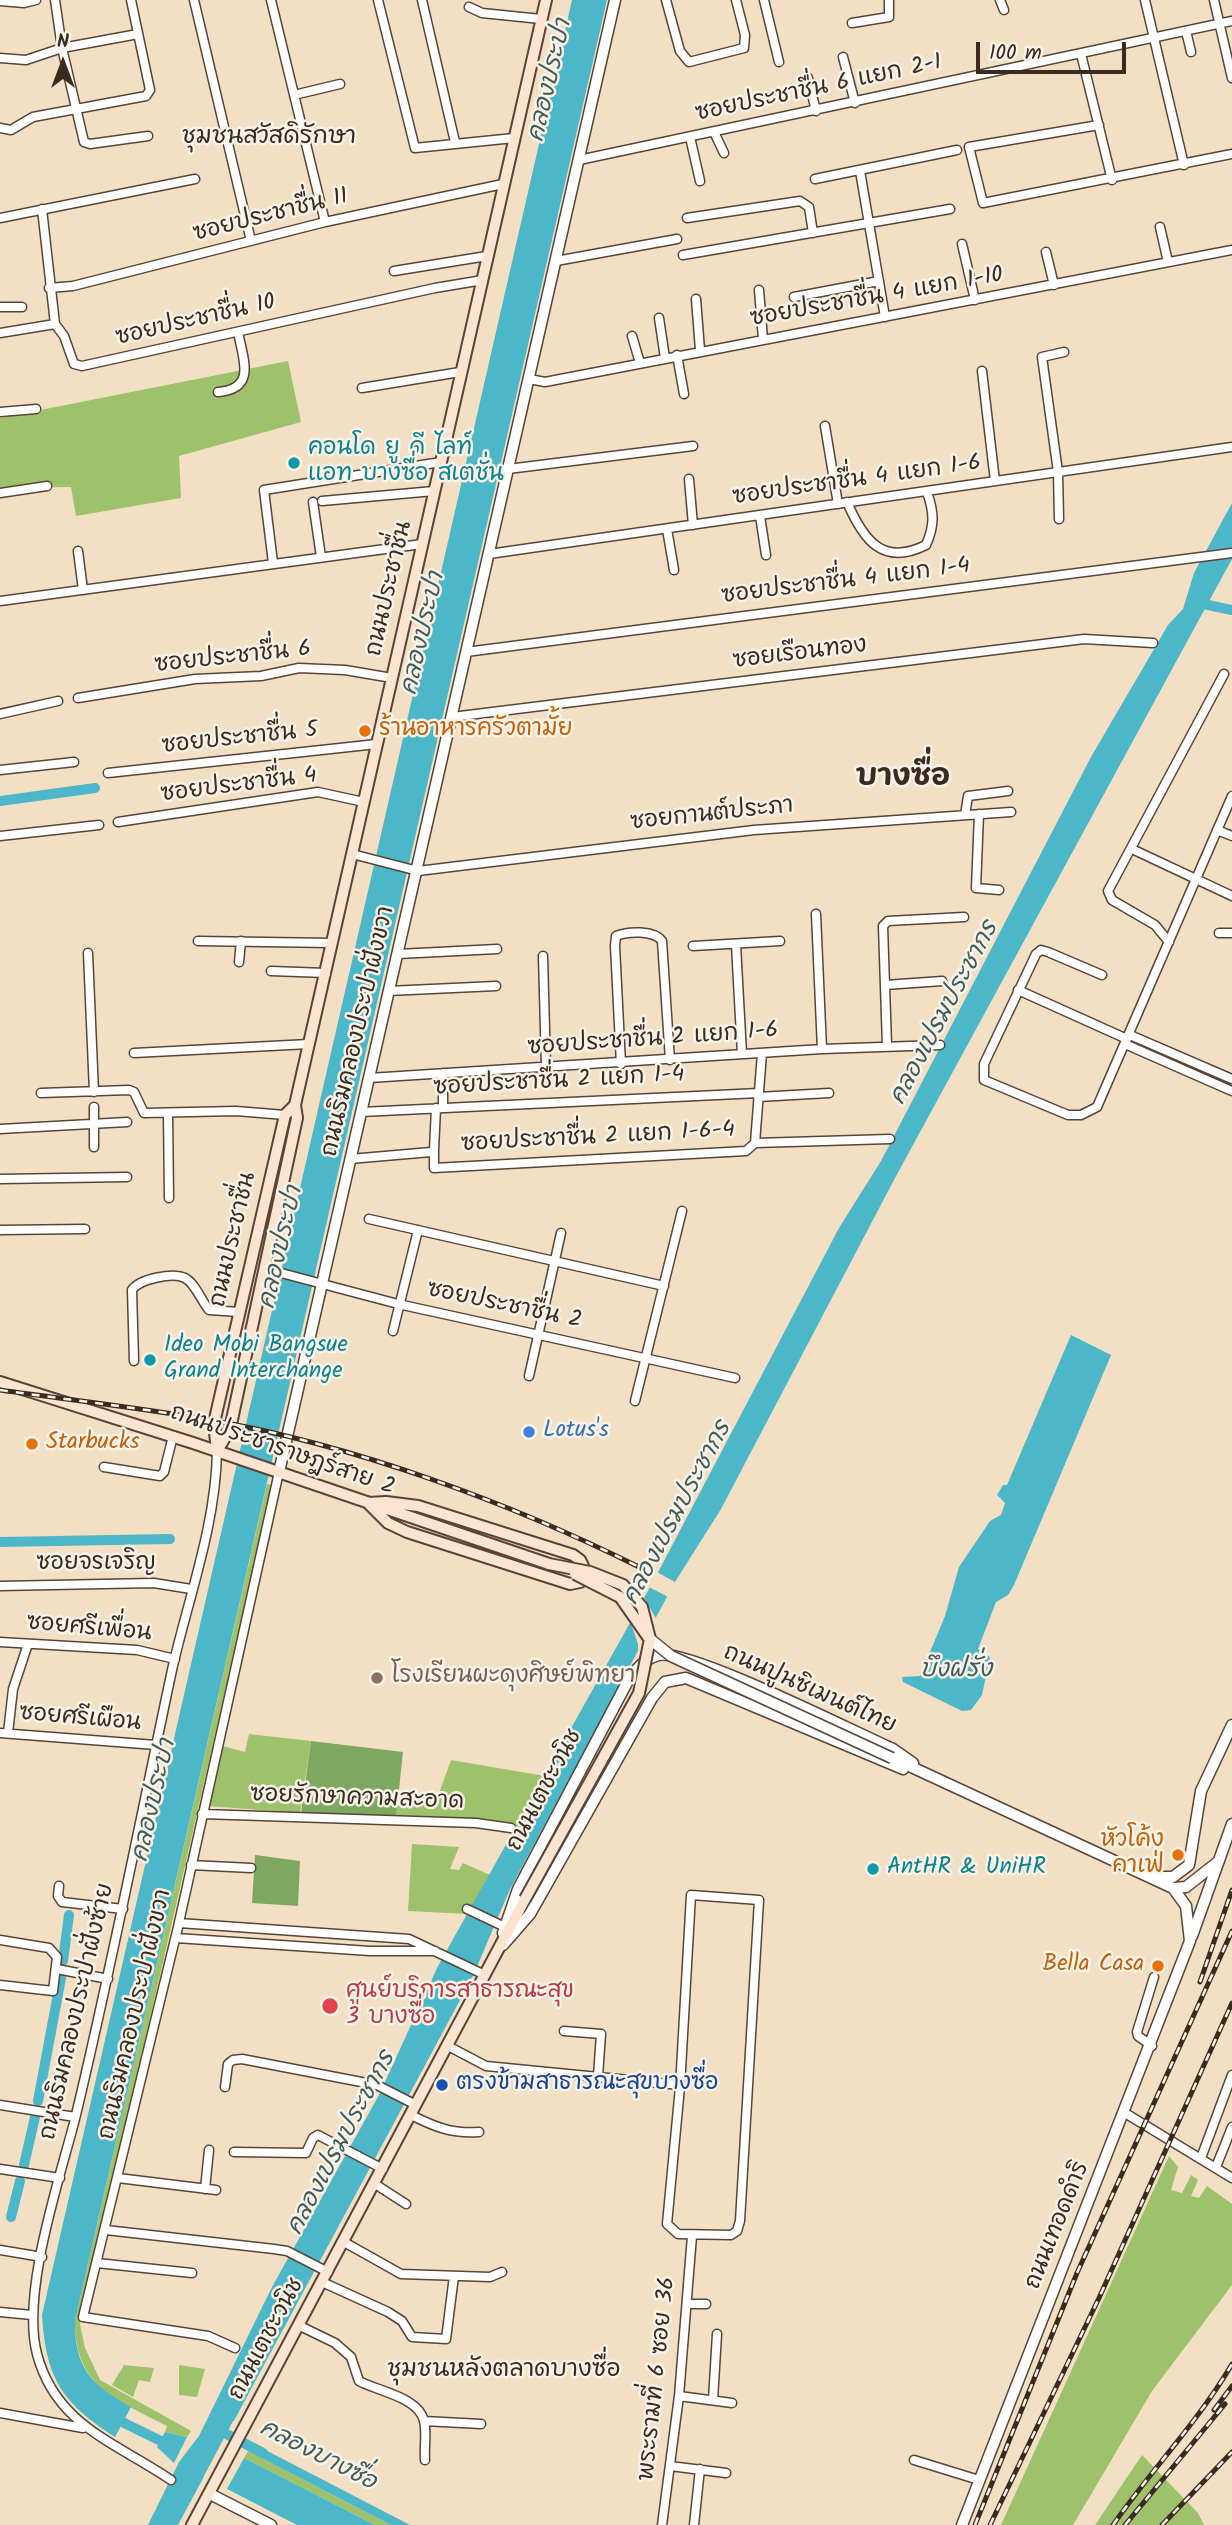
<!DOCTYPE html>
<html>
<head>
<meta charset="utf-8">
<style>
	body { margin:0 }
	#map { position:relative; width:1232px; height:2525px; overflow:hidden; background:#f3dfc3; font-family:Kalam,sans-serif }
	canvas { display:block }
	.north { position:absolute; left:28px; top:28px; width:70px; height:70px; -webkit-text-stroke:5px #f7f3e8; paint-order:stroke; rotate:0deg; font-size:19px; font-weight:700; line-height:28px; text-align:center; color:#3b2a1e }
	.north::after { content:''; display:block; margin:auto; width:24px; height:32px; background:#3b2a1e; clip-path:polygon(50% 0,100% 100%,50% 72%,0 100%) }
	.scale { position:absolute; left:976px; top:42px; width:150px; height:32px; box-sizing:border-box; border:4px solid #3b2a1e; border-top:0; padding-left:9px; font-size:21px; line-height:24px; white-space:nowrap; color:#3b2a1e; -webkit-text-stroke:5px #f7f3e8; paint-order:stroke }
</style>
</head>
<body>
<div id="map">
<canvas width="1232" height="2525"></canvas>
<div class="north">N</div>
<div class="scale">100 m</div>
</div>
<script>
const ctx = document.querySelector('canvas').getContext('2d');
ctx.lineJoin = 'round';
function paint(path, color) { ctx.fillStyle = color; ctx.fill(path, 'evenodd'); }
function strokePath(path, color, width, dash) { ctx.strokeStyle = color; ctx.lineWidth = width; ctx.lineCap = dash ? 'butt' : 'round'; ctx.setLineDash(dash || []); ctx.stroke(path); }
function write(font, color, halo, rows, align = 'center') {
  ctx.font = font + ' Kalam,"Playpen Sans Thai",sans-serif'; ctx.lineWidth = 5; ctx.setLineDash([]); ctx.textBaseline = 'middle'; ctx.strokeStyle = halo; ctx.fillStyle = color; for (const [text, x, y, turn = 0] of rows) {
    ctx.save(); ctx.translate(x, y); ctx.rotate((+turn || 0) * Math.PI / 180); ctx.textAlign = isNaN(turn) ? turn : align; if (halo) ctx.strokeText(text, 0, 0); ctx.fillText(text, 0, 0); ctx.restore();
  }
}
const green = new Path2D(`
	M288,361l13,61 -122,34 2,42 -105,18 -5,-29 -71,1v-70z
	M267,1484l5,1 -16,71 -176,768 5,24 15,32 91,51 -4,6 -22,-5 2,-6c-51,-27 -93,-39 -92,-106z
	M249,1734l62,7 -11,72 -92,-7 14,-60 23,6z
	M451,1760l94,16 -28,50 -121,-9 2,-21 39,3z
	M412,1844l47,3 -9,22 9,1 4,-7 27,12 -22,39 -60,-3z
	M1169,2156l9,11 -7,23 11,3 9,-18 7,5 -7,16 8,2 8,-12 25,18v81l-80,106 -79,134h-72z
	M124,2365l30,3 -4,14 -11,-2 -6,17 -21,-12z
	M179,2365l26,4 -8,28 -18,-2z
	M248,2451l143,74h-16l-131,-67z
	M1142,2455l56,58 6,12h-109z`);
const forest = new Path2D(`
	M311,1741l92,11 -7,65 -95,-4z
	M255,1855l45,6 -2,45 -46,-3z`);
const water = new Path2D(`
	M572,0h35l-532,2320c-1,47 16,65 56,87l-16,30c-54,-35 -69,-59 -73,-122z
	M1232,503v56l-337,619 -174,331 -46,73 -165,307 -37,87 -295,549h-30l31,-63 20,-26 73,-149 107,-192 59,-129 216,-386 185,-352 42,-67 210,-404 77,-132 15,-16 11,-36z
	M1071,1335l40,20 -97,230 -6,10 -12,7 -18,47 12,8 -8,38 -11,15 -9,1 -59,-29 -1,-5 18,-1 25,-60 14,-49 31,-46 11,-6 4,-12 -8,-8 6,-10h4z
	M165,2432l22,5 -13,26 -17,-16z
	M252,2443l158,82h-19l-143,-74z
	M244,2458l131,67h-78l-70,-36z`);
const pier = new Path2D(`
	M655,1571l20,11 -7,15 -21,-11z
	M642,1594l16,28 -20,38v-16l-9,-26z
	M233,2421l3,2 -30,56 -3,-1z`);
const canal = new Path2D(`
	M1194,602l38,8
	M0,801l95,-13
	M0,1542l170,-3
	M63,1961l6,-46
	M38,2101l23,-123
	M24,2165l11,-48
	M11,2217l9,-36
	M110,2416l61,30
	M215,2428l48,25`);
const minor = new Path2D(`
	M55,0l7,48 22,94 6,2 58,-8
	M194,0l57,241
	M271,0l54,222
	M378,0l37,148 99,-10
	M422,0l33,142
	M666,0l14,51 9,11 55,-14 1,-13 -9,-35
	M764,0l15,62
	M1000,0l4,10
	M1145,0l39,165
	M1214,0l18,78
	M0,1l24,2 12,-3
	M469,7l13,6 59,6
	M852,23l37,-6v-17
	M1186,31l5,21
	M1081,54l31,126
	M843,57l12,46
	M0,58l26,2 36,-12 76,-14
	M808,78l8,33
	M294,95l46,-11
	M1099,125l-130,22 14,56 249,-49
	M0,128l11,2 22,-13 113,-21 4,-6 -19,-90
	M714,132l10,21
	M690,137l10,44
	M579,160l653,-139
	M860,171l25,146
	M815,179l142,-29
	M42,209l13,115 9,12 10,28 8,2 353,-78 48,-8
	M0,218l195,-39
	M687,218l113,-17 9,6 4,26
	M1160,227l8,35
	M962,244l13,56
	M1046,252l8,33
	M683,255l267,-46
	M556,261l121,-22
	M394,271l93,-15
	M49,288l24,-2 252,-64 178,-38
	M759,290l4,49
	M794,297l85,-16
	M696,299l4,51
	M0,307h22
	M659,318l6,40
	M0,333l55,-9
	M632,336l8,27
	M677,355l7,39
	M982,371l13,110
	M529,379l16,3 687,-132
	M362,388l98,-16
	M218,392c39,-3 25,-33 20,-60
	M0,412l36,-3
	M825,426l13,78
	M508,469l185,-23
	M689,479l4,46
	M0,493l47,-7
	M322,501l112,-10
	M313,502l8,55
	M847,502c16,37 35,65 79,43 9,-20 8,-33 1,-53
	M760,516l6,39
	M1059,519l-1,-47 -16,-115 22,-5
	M667,529l7,41
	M78,551l5,39
	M489,554l743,-107
	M273,563l-9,-73 177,-28
	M0,601l422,-57
	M466,652l766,-99
	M78,698l117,-19 66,-3 38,-8 46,2 47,8
	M0,714l58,-13
	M452,717l632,-78 69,4
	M0,770l74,-8
	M108,773l269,-29
	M979,814l-3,74 23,2
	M965,815l3,-19 40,-5
	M118,822l200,-30 46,10
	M1217,830l15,6
	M0,836l99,-11
	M1132,849l100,47
	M352,854l66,17 336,-41 257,-18
	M816,914l6,135
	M1219,933h13
	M198,941l134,2
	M1169,942l-14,-17 -43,-25 -4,-9 116,-217
	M736,945l6,109
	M693,946l87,-5
	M88,953l6,139
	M398,954l99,-5
	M543,956l3,111
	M239,962l2,-21
	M271,971l55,2
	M1102,975l-54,-23 -7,-2 -5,4 -52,110v16l84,35h13l16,-8 135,-311
	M885,985l57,-4
	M1018,990l109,49
	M388,991l108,-5
	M1130,1035l102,44
	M1125,1044l107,47
	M887,1046l-4,-120 5,-5 76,-4
	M134,1053l175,-9
	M621,1064l-6,-118 1,-10c12,-5 38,-6 46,5l8,119
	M443,1073v35
	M369,1078l453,-29 118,-4
	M41,1093l88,-3 5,2 10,21 92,-2 49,4
	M758,1097l71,-4
	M94,1107v40
	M361,1112l398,-19
	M168,1114l1,84
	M0,1129l127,-7
	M755,1143l135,-4
	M434,1150v18l312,-17 9,-8 7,-90
	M350,1159l81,-7 3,-2 2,-42
	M0,1179l127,-2
	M369,1219l295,67
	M0,1230l85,-1
	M266,1269l132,35 337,74
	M393,1331l25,-101
	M134,1361l-2,-71c7,-11 41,-18 53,-12 10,5 17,24 24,32l31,2
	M529,1376l32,-143
	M635,1401l47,-190
	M104,1467l56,9 4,-4 9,-36
	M0,1586l154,-3 37,6
	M0,1642l137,8 38,9
	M0,1733l156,12
	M8,1733l5,-44 15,-45
	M202,1814l274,9 35,5
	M191,1865l60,3
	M59,1886l-1,10 4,6 61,7
	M691,1895l68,5 -19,321 -3,10 -6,4 -53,-1 -11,-10 13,-137z
	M467,1909l38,18
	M179,1923l230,16 76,36
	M176,1938l194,13h65
	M0,1940l49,8 8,9 -4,34 -53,-6
	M57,1969l51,10
	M564,2031l37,3 -3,42
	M448,2046l38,20 194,19
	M1152,2046l-14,-10 -1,-4 17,-55
	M225,2087l3,-23 5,-4 9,-1 135,26 39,20
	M0,2105l75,12
	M1125,2113l107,65
	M411,2115c24,12 41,19 68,17
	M234,2152l72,1 7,-15 5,-3 65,34
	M1201,2158l31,-83
	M1216,2167l16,-40
	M0,2169l60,9
	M118,2178l98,12
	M375,2184l31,20
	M205,2189l4,-39
	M106,2230l168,19 13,2 41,21
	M344,2242l57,32 89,3 12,-5
	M0,2250l42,7
	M97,2263l95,10
	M322,2282l66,30 14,9 10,16 34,2 8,-63
	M687,2304h19
	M0,2312l32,3
	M300,2326l35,17 16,14 8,24c18,10 60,16 65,40 3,12 0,27 1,39
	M235,2348l-27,-12 -125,-19 95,-390 101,-455
	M679,2396l53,7
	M713,2400l4,-66
	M0,2413l83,15
	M424,2421l57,3
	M914,2460l65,20
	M670,2466l56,7
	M171,2480c-54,-37 -115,-54 -134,-126 -16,-61 22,-173 38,-235 36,-149 65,-299 97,-449 16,-71 44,-145 45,-219
	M662,2525l17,-129 13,-160
	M694,2525l6,-56`);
const tertiary = new Path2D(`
	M279,1472l336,-1472
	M892,1758l281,130 13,18 4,35 -228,584
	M1154,1877h19l16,-12 12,-74 31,-66
	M1173,1888l13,-1 33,-26
	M503,1933l15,-44 112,-212c9,-10 15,-19 29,-22 31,-6 195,77 234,94l20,14
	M1192,1936l40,-112
	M503,1945l27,-31 122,-216 13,-16 21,-4 217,91
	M210,2494l61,31`);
const secondary = new Path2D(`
	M0,1382l193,61 356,121
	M217,1451l13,-22 67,-311 -2,-13 251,-1105
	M217,1451l-3,-28 71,-308 10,-10
	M386,1502l32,4 155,49 7,5 3,6 -3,16 -10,2 -163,-52 -19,-9 -20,-20z
	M192,2525l333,-626`);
const rail = new Path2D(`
	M0,1390c70,10 141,18 210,30 144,25 301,83 431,148
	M1200,1982l32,-92
	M1214,2410l18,-24
	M975,2525l102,-252 155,-342
	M990,2525l109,-227 133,-295
	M1113,2525c38,-55 85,-103 119,-161
	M1125,2525l100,-121
	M1162,2525l70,-73`);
const tertiaryBridge = new Path2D(`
	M650,1639l21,17 221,102`);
const secondaryBridge = new Path2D(`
	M575,1574l45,23 28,40
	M525,1899l114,-206 11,-54 -8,-32 -19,-22 -33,-13 -41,-8`);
const markers = [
	[294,463,7,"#0f9aa8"],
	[365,731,7,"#e8710a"],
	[150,1360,7,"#0f9aa8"],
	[529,1432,7,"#3f7fe0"],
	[32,1444,7,"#e8710a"],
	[377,1678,7,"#8d6e63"],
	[1178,1855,7,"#e8710a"],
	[873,1869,7,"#0f9aa8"],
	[1158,1966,7,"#e8710a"],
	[330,2006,9,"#e0444e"],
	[442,2085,7,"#1a4fb4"]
];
const streetNames = [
	["ซอยประชาชื่น 6 แยก 2-1",819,90,-12],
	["ซอยประชาชื่น 11",271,217,-14],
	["ซอยประชาชื่น 4 แยก 1-10",877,299,-10],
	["ซอยประชาชื่น 10",196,322,-13],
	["ซอยประชาชื่น 4 แยก 1-6",857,482,-8],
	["ซอยประชาชื่น 4 แยก 1-4",846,583,-7],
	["ถนนประชาชื่น",391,589,-77],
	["ซอยเรือนทอง",800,655,-7],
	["ซอยประชาชื่น 6",233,659,-6],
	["ซอยประชาชื่น 5",240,740,-6],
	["ซอยประชาชื่น 4",239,787,-7],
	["ซอยกานต์ประภา",712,816,-6],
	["ถนนริมคลองประปาฝั่งขวา",360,1032,-77],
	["ซอยประชาชื่น 2 แยก 1-6",653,1041,-4],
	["ซอยประชาชื่น 2 แยก 1-4",559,1083,-3],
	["ซอยประชาชื่น 2 แยก 1-6-4",598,1139,-3],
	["ถนนประชาชื่น",235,1240,-77],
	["ซอยประชาชื่น 2",504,1307,12],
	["ถนนประชาราษฎร์สาย 2",282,1452,19],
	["ซอยจรเจริญ",96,1565],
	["ซอยศรีเพื่อน",89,1630,5],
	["ถนนปูนซิเมนต์ไทย",809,1691,24],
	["ซอยศรีเผือน",80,1720,5],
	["ถนนเตชะวนิช",546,1791,-62],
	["ซอยรักษาความสะอาด",357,1800,2],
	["ถนนริมคลองประปาฝั่งซ้าย",79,2012,-77],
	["ถนนริมคลองประปาฝั่งขวา",137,2015,-77],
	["ถนนเทอดดำริ",1059,2226,-68],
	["ถนนเตชะวนิช",268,2340,-62],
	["พระรามที่ 6 ซอย 36",659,2379,-84]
];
const cultureNames = [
	["คอนโด ยู ดี ไลท์",308,450],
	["แอท บางซื่อ สเตชั่น",308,476],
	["Ideo Mobi Bangsue",164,1347],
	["Grand Interchange",164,1373],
	["AntHR & UniHR",887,1869]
];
const foodNames = [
	["ร้านอาหารครัวตามั้ย",379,731],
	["Starbucks",46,1444],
	["หัวโค้ง",1164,1842,"right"],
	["คาเฟ่",1164,1868,"right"],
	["Bella Casa",1144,1966,"right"]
];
const shopNames = [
	["Lotus's",543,1432]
];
const educationNames = [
	["โรงเรียนผะดุงศิษย์พิทยา",391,1678]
];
const healthNames = [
	["ศูนย์บริการสาธารณะสุข",346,1993],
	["3 บางซื่อ",346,2019]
];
const transitNames = [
	["ตรงข้ามสาธารณะสุขบางซื่อ",456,2085]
];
const waterNames = [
	["คลองประปา",552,81,-77],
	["คลองประปา",425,634,-77],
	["คลองเปรมประชากร",946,1014,-62],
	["คลองประปา",283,1248,-77],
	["คลองเปรมประชากร",679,1514,-62],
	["บึงฝรั่ง",956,1672],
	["คลองประปา",156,1801,-77],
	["คลองเปรมประชากร",343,2144,-62],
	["คลองบางซื่อ",317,2457,27]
];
const neighbourhoodNames = [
	["ชุมชนสวัสดิรักษา",269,139],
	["ชุมชนหลังตลาดบางซื่อ",504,2372]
];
const districtNames = [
	["บางซื่อ",903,780]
];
paint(green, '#9ec26c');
paint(forest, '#7ea860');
paint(water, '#4bb7c8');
paint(pier, '#f3dfc3');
strokePath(canal, '#4bb7c8', 10);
strokePath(minor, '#574537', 11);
strokePath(tertiary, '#574537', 13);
strokePath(secondary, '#574537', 14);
strokePath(minor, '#fff', 8);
strokePath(tertiary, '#fff', 10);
strokePath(secondary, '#fde4d1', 10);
strokePath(rail, '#3b2a1e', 5);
strokePath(rail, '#f7f3e8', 2.5, [8]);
strokePath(tertiaryBridge, '#574537', 13, []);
strokePath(secondaryBridge, '#574537', 14, []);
strokePath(tertiaryBridge, '#fff', 10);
strokePath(secondaryBridge, '#fde4d1', 10);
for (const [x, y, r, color] of markers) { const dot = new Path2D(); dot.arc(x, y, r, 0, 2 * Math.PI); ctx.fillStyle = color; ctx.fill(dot); strokePath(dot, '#f7f3e8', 2.5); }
write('23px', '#3b2a1e', '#f7f3e8', streetNames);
write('23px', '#0d838f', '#f7f3e8', cultureNames, 'left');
write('23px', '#c56008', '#f7f3e8', foodNames, 'left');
write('23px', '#366cbe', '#f7f3e8', shopNames, 'left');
write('23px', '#785e54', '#f7f3e8', educationNames, 'left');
write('23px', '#be3a42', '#f7f3e8', healthNames, 'left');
write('23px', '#164399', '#f7f3e8', transitNames, 'left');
write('italic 24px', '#415b5a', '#f7f3e8', waterNames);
write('24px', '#3b2a1e', '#f7f3e8', neighbourhoodNames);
write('bold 30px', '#3b2a1e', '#f7f3e8', districtNames);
</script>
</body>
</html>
